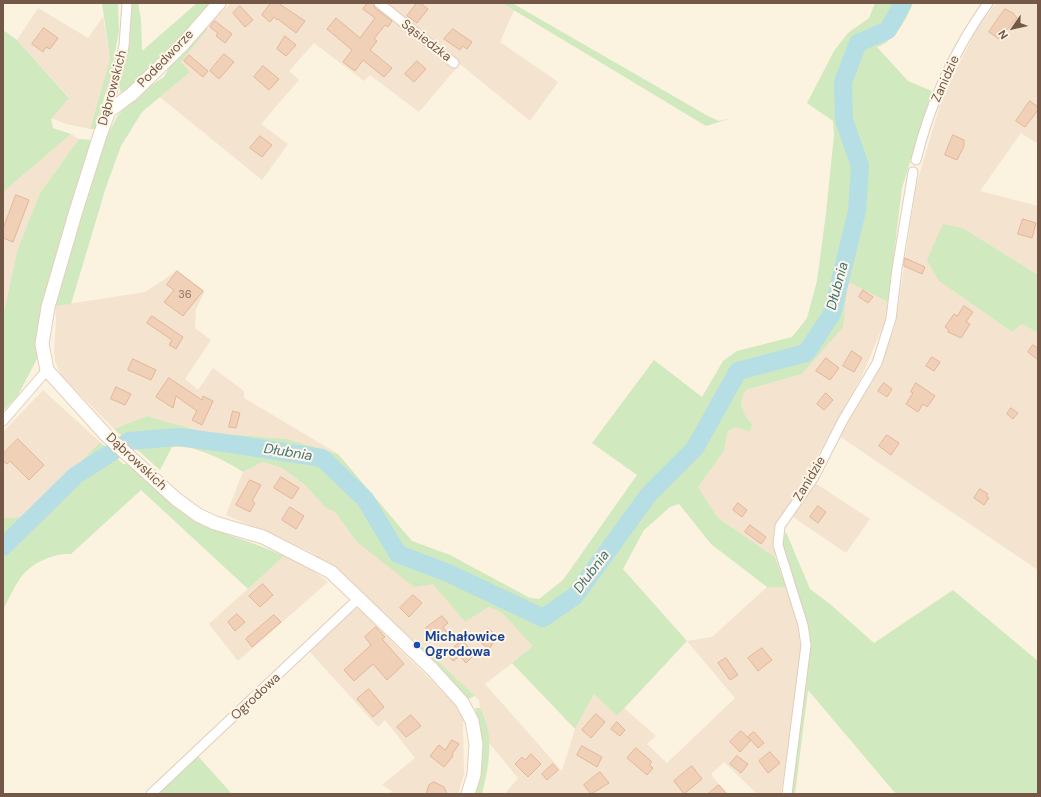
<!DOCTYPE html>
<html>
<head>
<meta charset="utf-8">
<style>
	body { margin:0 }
	#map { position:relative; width:1041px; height:797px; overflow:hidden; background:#fcf2e0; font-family:"DM Sans",sans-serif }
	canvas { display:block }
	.frame { position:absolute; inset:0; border:4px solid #735848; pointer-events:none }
	.north { position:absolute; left:993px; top:8px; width:40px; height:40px; -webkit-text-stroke:3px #fff6e6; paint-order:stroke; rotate:236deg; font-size:11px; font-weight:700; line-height:16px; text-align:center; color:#735848 }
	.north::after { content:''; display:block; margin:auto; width:14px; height:18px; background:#735848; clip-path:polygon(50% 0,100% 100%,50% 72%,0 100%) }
</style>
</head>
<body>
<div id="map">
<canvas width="1041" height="797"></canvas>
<div class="frame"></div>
<div class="north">N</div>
</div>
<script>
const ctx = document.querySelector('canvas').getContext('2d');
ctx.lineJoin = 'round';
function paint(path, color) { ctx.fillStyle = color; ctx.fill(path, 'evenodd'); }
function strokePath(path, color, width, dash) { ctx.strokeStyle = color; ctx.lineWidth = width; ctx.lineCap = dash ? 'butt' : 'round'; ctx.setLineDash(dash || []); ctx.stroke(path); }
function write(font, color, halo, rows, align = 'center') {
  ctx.font = font + ' "DM Sans",sans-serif'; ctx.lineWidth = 4; ctx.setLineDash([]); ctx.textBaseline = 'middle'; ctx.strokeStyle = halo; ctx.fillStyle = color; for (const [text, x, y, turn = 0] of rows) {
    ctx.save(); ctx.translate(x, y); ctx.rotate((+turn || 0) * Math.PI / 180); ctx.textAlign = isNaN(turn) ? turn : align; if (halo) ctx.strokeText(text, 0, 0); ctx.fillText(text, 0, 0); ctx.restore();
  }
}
const residential = new Path2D(`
	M231,3h271l12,7 -14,32 58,40 -28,39 -70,-57 -41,48 -49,-37 -6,6 -50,-38 -25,28 10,9 -38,44 27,20 -26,36 -102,-83 30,-25 -9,-10 27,-33 4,-8z
	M996,3h42v141l-17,-11 -41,58 58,15v69l-75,-47 -24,53 73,51 10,-8 16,9v237l-199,-134 34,-56 22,-53 21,-141 27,-91 34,-67z
	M38,8l50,30 15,-21 7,42 -20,70 -24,-5 -15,-6 18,-21 -52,-57z
	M71,134l8,5 -39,54 -23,58 -14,66v-125z
	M177,271l28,20 -9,18 -1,19 16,12 -26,39 13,11 15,-22 31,23v7l94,56 -51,-15 -83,-7 -57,-16 -33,13 -53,-54 -6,-14 -1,-10 2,-31 -1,-14 90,-14z
	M849,281l39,21 -2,17 -24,57 -51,92 -35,57 -1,32 -57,-39 -20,-31 26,-36 4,-20 7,-4 15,5 2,-8 -10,-13v-15l4,-6 56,-16 10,-12z
	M43,390l57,52 -69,71 -17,5h-11v-86z
	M263,462l19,6 23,17 21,23 9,4 21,29 77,42 32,39 24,-15 12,5 33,34 -49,38 77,87 13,-42 19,-35 23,22 7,-8 32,28 -9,8 20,19 68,-65 -48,-57 25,-4 55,-50h19l15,43 1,19 -21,145h-24l-33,-32 -13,12 15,20h-221l13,-16 -29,-35 -4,-26 -5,-9 -1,-8 -64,-61 -3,2 -50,-49 -51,-40 -85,-37 17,-43z
	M815,483l55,36 -24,34 -53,-36z
	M284,556l24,11 20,15 -90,79 -29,-37z
	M357,607l99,98 7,13 1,56 -6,20h-69l3,-3 -10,-6 33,-27 -30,-38 -7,7 -69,-76z`);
const green = new Path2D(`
	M102,3h16l1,28 -9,47 -15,51h-5l20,-70z
	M131,3h7l3,16 1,32 55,-48h15c-14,15 -77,87 -91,90l-2,-7 11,-43z
	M502,3h10l196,113 11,5 13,-3 -26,8z
	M875,3h38c-7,17 -18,38 -36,44l31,34 24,10 -30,97 -14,114 -39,-20 -2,5 -4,40 -41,47 -56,16c-9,14 -3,23 6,34l-2,8 -15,-5 -7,4 -4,20 -26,36 20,31 57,39 11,30h-19l-56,-43 -32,-40 -9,3 -26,23 -21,39 64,72 -70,75 -23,-22 -19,35 -63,-66 21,-17 -32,-34 -12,-5 -24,15 -32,-38 -19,3 -58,-46 -21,-29 -9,-4 -21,-23 -23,-17 -19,-6 -20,10c-16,-11 -52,-29 -71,-25l-12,23 -46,-41 33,-13 57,16 83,7 51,15 74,87 38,14 80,43 9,1 24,-19 74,-105 -45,-32 62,-83 48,37 21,-36 14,-10 55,-14 15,-19 10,-37 9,-68 8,-78 -1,-14 -26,-18 27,-52 14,-18 21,-15z
	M205,27l3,2 -27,33 9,10 -48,40 -21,34 -15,41 -35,117 -16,2 47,-160 16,-31 27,-26 19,-12 7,-13z
	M3,30l14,10 52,58 -18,21 2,9 18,6 -68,58z
	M79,139l12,1 -50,172 -4,47 -19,36 -15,16v-94l14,-66 23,-58z
	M943,224l20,4 75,47v58l-16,-9 -10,8 -73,-51 -12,-21z
	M100,442l23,22h6l70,59 30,12 31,11 24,10 -36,33 -107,-99 -70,64c-19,-1 -42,10 -52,26 -6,9 -11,20 -16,30v-92h11l17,-5z
	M786,532l24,57 20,15 44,39 79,-53 85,71v133h-142l-88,-104 -13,104h-5l18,-130 2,-27 -30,-90z
	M421,645l54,51 -7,3 -25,-28 -24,-23z
	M475,708h5c15,25 9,59 2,86h-8c6,-33 10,-52 1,-86z
	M197,755l35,39h-77z`);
const river = new Path2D(`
	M3,547l72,-71 54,-35 50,-4 53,7 90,14 43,41 33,55 50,19 95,45 32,-22 74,-102 46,-46 43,-77 68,-18 26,-39 25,-103 3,-45 -16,-46 -1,-38 15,-39 30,-13 15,-27`);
const building = new Path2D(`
	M271,3h7l27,18 -9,12 -18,-14 -1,1 -3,-3 -4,5 -8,-7z
	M368,3h5l2,5 17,13 -4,6 -3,-2 -11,14 3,2 -7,9 22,18 -8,9 -21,-17 -8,11 -12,-9 9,-12 -25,-21 9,-11 24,20 15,-20 -12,-9z
	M417,3h3l8,6 -11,14 -10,-7z
	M240,6l13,14 -8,7 -12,-14z
	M1005,9l8,4 4,5 -18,21 -10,-7z
	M215,21l17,13 -7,9 -9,-7 2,-3 -8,-6z
	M44,28l14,10 -8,11 -4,-2 -3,5 -11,-8z
	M453,29l19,13 -5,7 -4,-3 -3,4 -16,-11z
	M285,36l11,9 -10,11 -9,-7z
	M224,54l10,8 -15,17 -9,-8z
	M189,55l19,16 -5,6 -19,-16z
	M417,61l9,8 -12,13 -9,-8z
	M263,66l16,13 -10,11 -15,-13z
	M1030,101l8,6v3l-13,17 -9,-6z
	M953,135l11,5v6l-7,14 -12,-5z
	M260,136l12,9 -10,12 -12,-9z
	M16,195l13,5 -16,42 -10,-4v-9z
	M1023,219l13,4 -4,15 -14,-4z
	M905,258l20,9 -3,7 -18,-8z
	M177,271l26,20 -20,25 -19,-14 10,-12 -7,-5z
	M863,290l10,7 -5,6 -9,-6z
	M964,306l9,6 -7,10 4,2 -9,14 -13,-6 1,-2 -4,-3 9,-13 3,2z
	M152,316l31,21 -7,12 -7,-4 3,-5 -25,-17z
	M1033,345l5,3v12l-10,-8z
	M852,351l10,7 -8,14 -11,-6z
	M932,357l8,5 -6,9 -8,-5z
	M826,358l13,10 -9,12 -14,-9z
	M133,359l23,11 -5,10 -23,-10z
	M169,378l33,22 1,-4 10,5 -11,24 -10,-5 5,-9 -21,-15 -3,12 -17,-11z
	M884,383l8,6 -5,8 -9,-6z
	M916,383l19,13 -8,11 -4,-3 -5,8 -12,-8 7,-11 -2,-1z
	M116,387l15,7 -6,11 -14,-6z
	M826,393l7,7 -9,10 -7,-6z
	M1011,408l7,5 -5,6 -6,-5z
	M233,411l7,2 -4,15 -7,-1z
	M887,435l12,8 -8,12 -12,-9z
	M18,439l26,26 -15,15 -19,-19 -3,3 -4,-3v-7z
	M281,477l18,11 -7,11 -18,-11z
	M250,480l11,5 -9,16 3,2 -5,9 -14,-7z
	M980,489l8,5 -2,2 3,2 -5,7 -10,-7z
	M738,503l9,7 -5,7 -9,-7z
	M818,506l8,6 -8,11 -8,-6z
	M290,507l14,9 -8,13 -14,-9z
	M750,525l16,12 -5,7 -16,-12z
	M263,584l10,11 -13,12 -11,-11z
	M413,595l9,8 -13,14 -9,-9z
	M237,614l8,8 -10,9 -7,-9z
	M274,615l7,7 -29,25 -6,-8z
	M442,616l6,7 -5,4 4,5 -12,8 -9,-12z
	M376,627l9,10 -3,2 22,25 -17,16 -14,-16 -19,17 -10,-11 27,-25 -6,-8z
	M488,629l10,7 -9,13 -10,-8z
	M462,640l11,13v3l-7,7 -6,-7 -7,5 -6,-7z
	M762,648l10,12 -14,11 -10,-13z
	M726,658l12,17 -8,5 -12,-17z
	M369,689l15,18 -11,10 -16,-18z
	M596,714l9,8 -14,16 -9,-8z
	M411,715l10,11 -15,11 -9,-10z
	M617,722l8,8 -5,6 -9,-7z
	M741,731l10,9 -11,12 -10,-10z
	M754,732l10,11 -6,5 -10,-11z
	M452,740l7,4 -7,10 1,2 -9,11 -14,-11 9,-11 6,5z
	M582,746l20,11 -5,10 -20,-12z
	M636,748l16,14 -3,3 4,3 -6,7 -20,-17z
	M770,752l10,11 -12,10 -9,-12z
	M531,754l10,10 -13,13 -13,-13 7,-7 3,3z
	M737,756l11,8 -7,9 -11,-9z
	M553,764l5,6 -11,10 -5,-6z
	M692,766l10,13 -18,15 -10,-13z
	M600,772l9,11 -18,11 -7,-9z
	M434,782l10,5 3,7h-21l3,-9z
	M719,785l8,9h-19z`);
const street = new Path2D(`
	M379,3l75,60
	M109,111l4,-23 11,-42 3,-43
	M916,160c14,-56 39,-111 72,-157
	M3,421l44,-51
	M151,794l208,-196
	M787,794l19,-149 -3,-20 -25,-80 2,-19 34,-49 29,-57 34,-57 14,-44 6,-50 16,-97`);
const secondary = new Path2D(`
	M219,3l-36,41 -51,50 -23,17 -9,24 -25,79 -27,93 -6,37 5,26 59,65 70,64 22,16 17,8 48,14 68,35 101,97 30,33 10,19 4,23 -2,31 -6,19`);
const markers = [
	[417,645,4,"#1a4fb4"]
];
const numberNames = [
	["36",185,295]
];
const streetNames = [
	["Sąsiedzka",426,41,38],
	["Podedworze",166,59,-46],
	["Zanidzie",946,79,-66],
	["Dąbrowskich",113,88,-75],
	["Dąbrowskich",136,462,43],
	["Zanidzie",810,479,-59],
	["Ogrodowa",256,697,-43]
];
const transitNames = [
	["Michałowice",425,638],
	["Ogrodowa",425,653]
];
const waterNames = [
	["Dłubnia",838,286,-75],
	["Dłubnia",288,453,9],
	["Dłubnia",592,572,-53]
];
paint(residential, '#f4e3cf');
paint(green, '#d0e9bf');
strokePath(river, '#b5dee5', 18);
paint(building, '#f1d0b8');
strokePath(building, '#e4b699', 1);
strokePath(street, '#e0cebd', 11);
strokePath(secondary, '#e5cfbb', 15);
strokePath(street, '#fff', 9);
strokePath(secondary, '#fff', 13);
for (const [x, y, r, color] of markers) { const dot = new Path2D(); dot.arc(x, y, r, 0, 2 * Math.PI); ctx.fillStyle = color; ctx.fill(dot); strokePath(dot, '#fff6e6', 1.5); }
write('11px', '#927664', null, numberNames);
write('13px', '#735848', '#fff6e6', streetNames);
write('bold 13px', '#164399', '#fff6e6', transitNames, 'left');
write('italic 14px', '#3f747f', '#fff6e6', waterNames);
</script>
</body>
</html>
